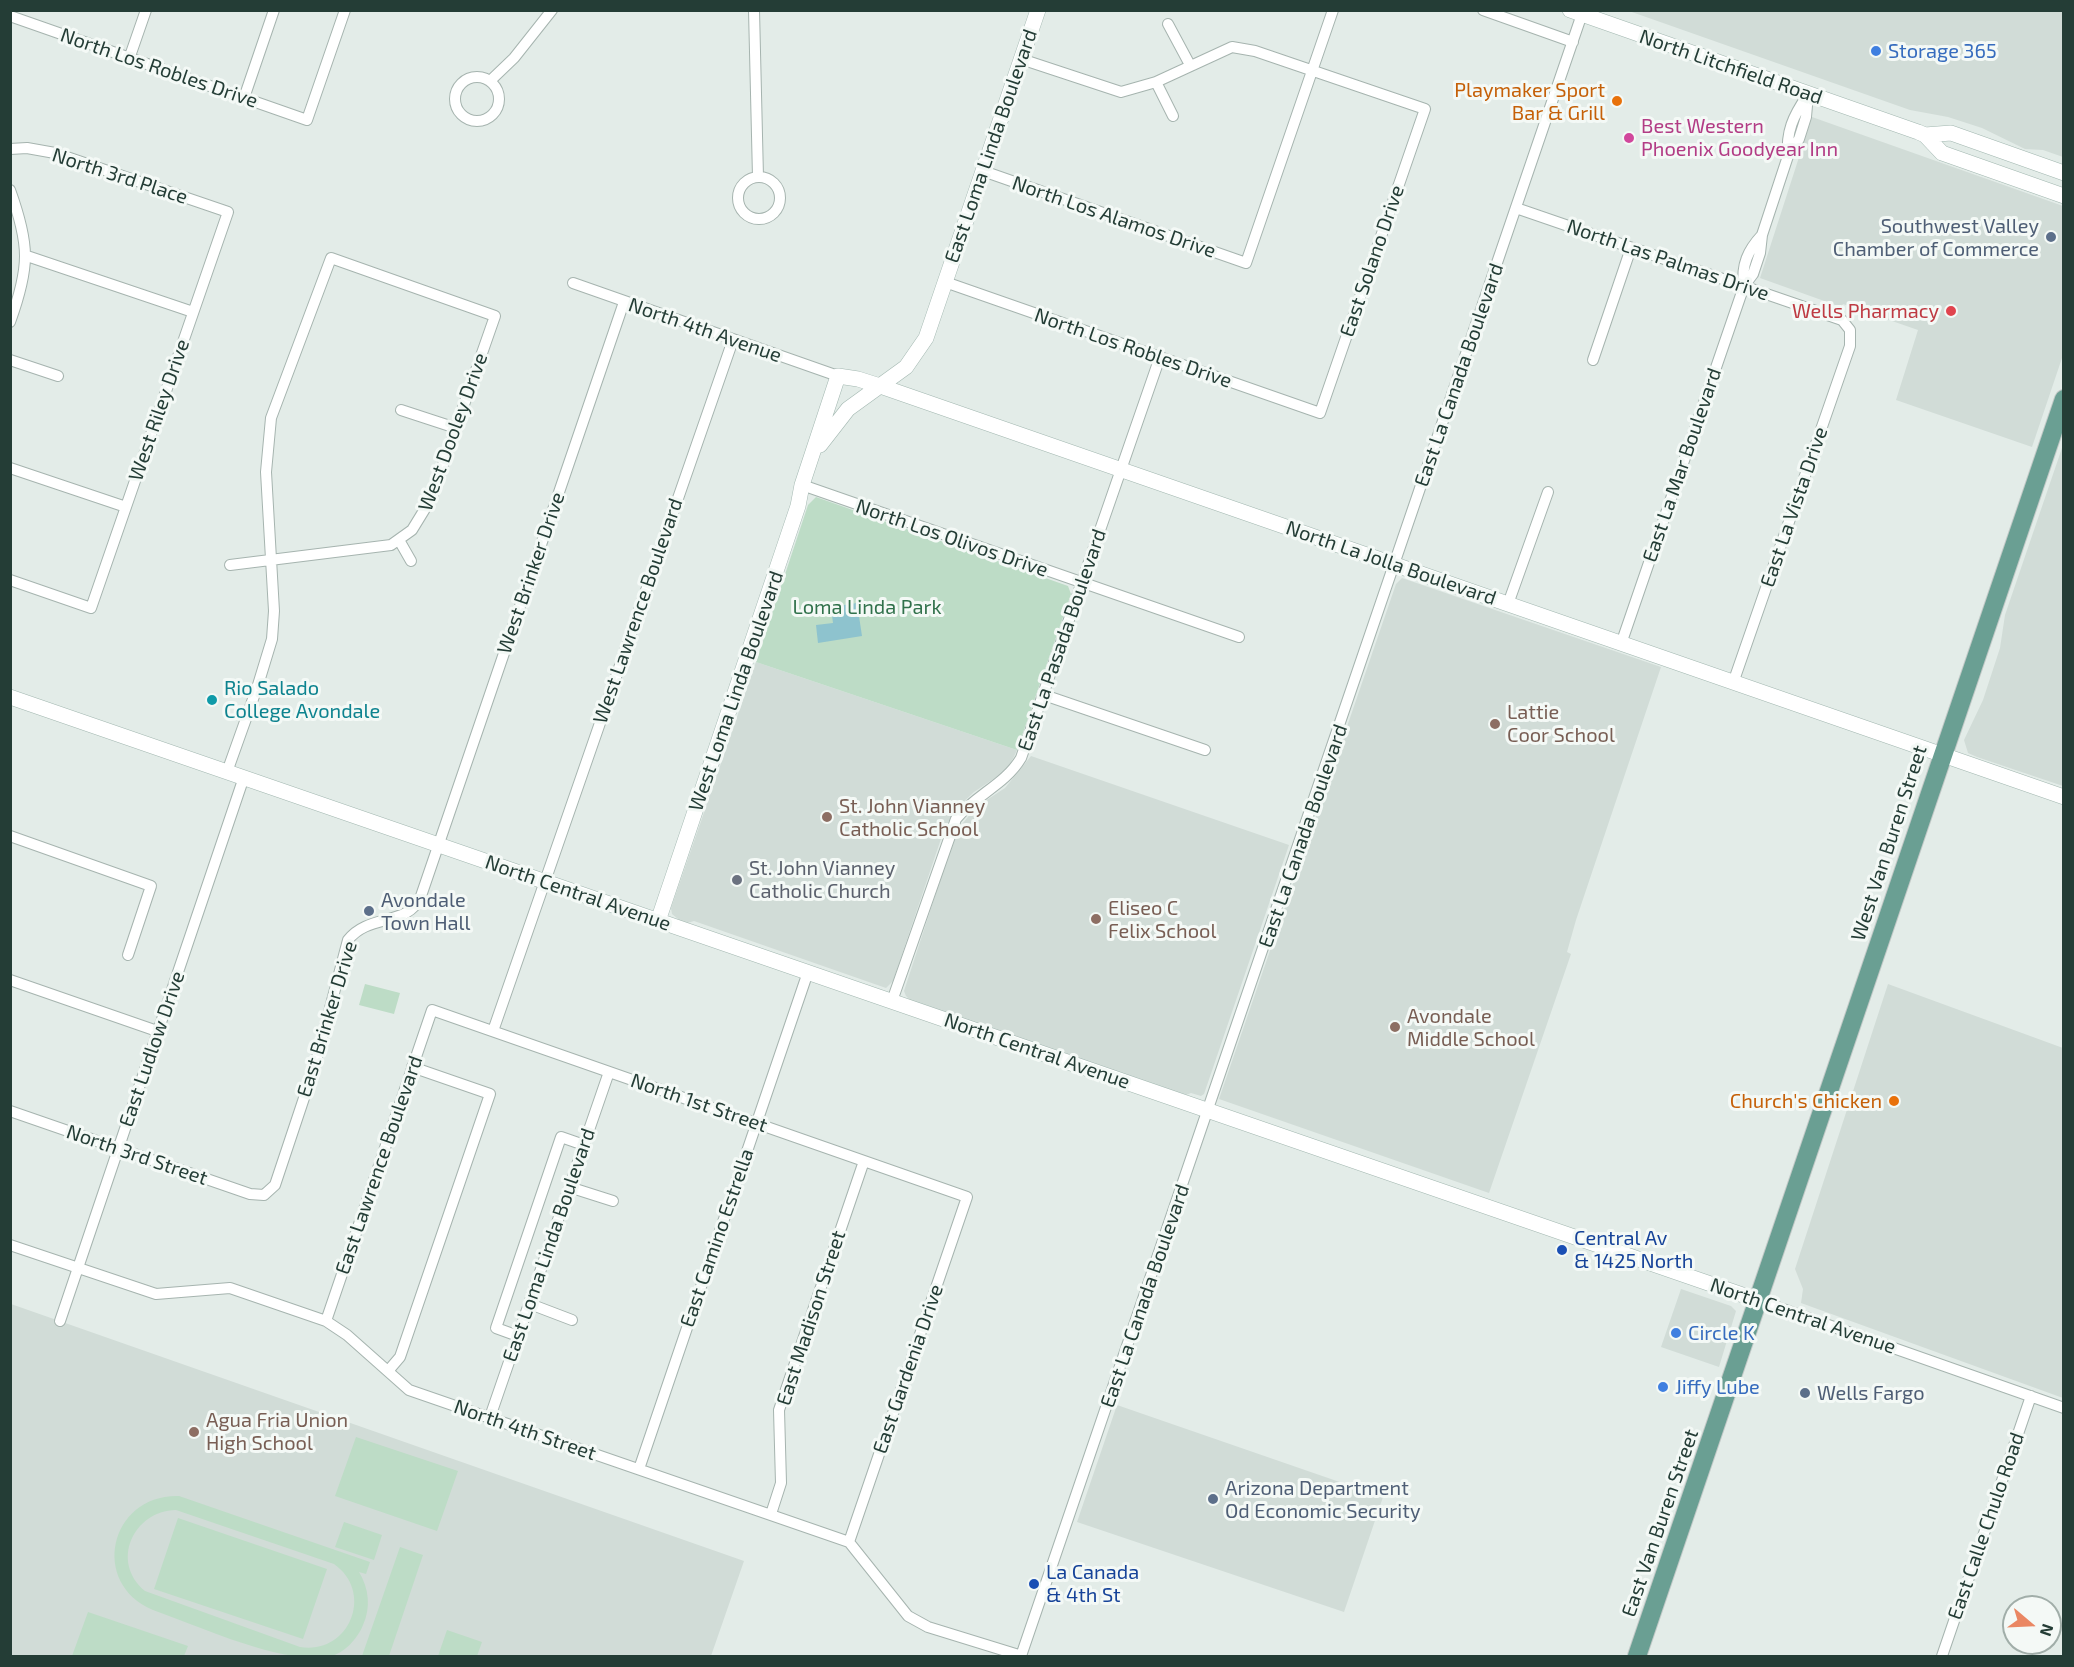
<!DOCTYPE html>
<html>
<head>
<meta charset="utf-8">
<style>
	body { margin:0 }
	#map { position:relative; width:2074px; height:1667px; overflow:hidden; background:#e3ece8; font-family:"Exo 2",sans-serif }
	canvas { display:block }
	.frame { position:absolute; inset:0; border:12px solid #243d36; pointer-events:none }
	.north { position:absolute; left:2002px; top:1595px; width:60px; height:60px; box-sizing:border-box; background:#f4f9f6; border:2px solid #a1aea9; border-radius:50%; rotate:109deg; font-size:16px; font-weight:700; line-height:24px; text-align:center; color:#243d36 }
	.north::after { content:''; display:block; margin:auto; width:21px; height:27px; background:#ea8763; clip-path:polygon(50% 0,100% 100%,50% 72%,0 100%) }
</style>
</head>
<body>
<div id="map">
<canvas width="2074" height="1667"></canvas>
<div class="frame"></div>
<div class="north">N</div>
</div>
<script>
const ctx = document.querySelector('canvas').getContext('2d');
ctx.lineJoin = 'round';
function paint(path, color) { ctx.fillStyle = color; ctx.fill(path, 'evenodd'); }
function strokePath(path, color, width, dash) { ctx.strokeStyle = color; ctx.lineWidth = width; ctx.lineCap = dash ? 'butt' : 'round'; ctx.setLineDash(dash || []); ctx.stroke(path); }
function write(font, color, halo, rows, align = 'center') {
  ctx.font = font + ' "Exo 2",sans-serif'; ctx.lineWidth = 6; ctx.setLineDash([]); ctx.textBaseline = 'middle'; ctx.strokeStyle = halo; ctx.fillStyle = color; for (const [text, x, y, turn = 0] of rows) {
    ctx.save(); ctx.translate(x, y); ctx.rotate((+turn || 0) * Math.PI / 180); ctx.textAlign = isNaN(turn) ? turn : align; if (halo) ctx.strokeText(text, 0, 0); ctx.fillText(text, 0, 0); ctx.restore();
  }
}
const built = new Path2D(`
	M1629,11h434v146l-20,-7 -18,-1 -43,-21 -34,-11 -38,-7z
	M1812,117l251,89v149l-31,92 -136,-47 22,-70 -75,-26 -2,3 -81,-29z
	M2063,445v341l-86,-29 -9,-4 -4,-13 19,-40 17,-52 5,-33z
	M1402,578l259,89 -85,253 -9,32 4,2 -82,239 -270,-94 177,-515z
	M756,662l261,88 -6,13 -10,11 -27,18 -16,15 -13,20 -52,154 -7,7 -192,-67 -10,3 -12,-10 -1,-6z
	M1031,756l258,89 -85,249 -3,2 -10,-3 -5,2 -276,-95 -4,-4 -2,-5 47,-144 12,-24 13,-16 29,-19z
	M1888,984l175,64v350l-262,-95 2,-14 -8,-20z
	M1681,1289l50,17 5,5 -17,56 -58,-20z
	M11,1304l733,257 -33,95h-700z
	M1117,1405l266,92 -39,115 -267,-90z`);
const green = new Path2D(`
	M816,497l252,89 3,8 -54,156 -261,-88 52,-157z
	M365,984l35,9 -6,21 -35,-9z
	M356,1437l102,34 -21,60 -102,-35z
	M179,1496l191,66 -4,12 -7,-2c10,16 12,36 4,53 -5,13 -19,29 -33,31 -46,10 -131,-30 -177,-46 -64,-27 -43,-116 26,-114zM176,1510l158,54c41,29 15,91 -34,83l-155,-56c-35,-29 -12,-80 31,-81z
	M178,1518l149,51 -24,70 -149,-50z
	M344,1522l38,13 -8,25 -39,-13z
	M400,1547l23,8 -34,101h-27z
	M88,1612l100,34 -4,10h-112z
	M447,1630l35,12 -5,14h-39z`);
const water = new Path2D(`
	M857,603l5,33 -44,7 -2,-18 17,-2 -2,-16z`);
const street = new Path2D(`
	M754,10l4,167
	M1483,10l90,32
	M10,16l297,104 38,-110
	M1168,24l22,41
	M129,59l17,-49
	M455 99a22 22 0 1 1 44 0a22 22 0 1 1-44 0Z
	M490,81l24,-23 38,-48
	M1156,82l17,34
	M244,98l30,-88
	M10,149l17,-1 28,5 173,59 -137,396 -81,-28
	M1788,156c-2,-24 5,-40 19,-60
	M983,171l263,92 87,-253
	M738 198a21 21 0 1 1 42 0a21 21 0 1 1-42 0Z
	M10,190c20,55 20,77 0,132
	M1516,208l326,112 8,10v16l-117,337
	M27,256l166,56
	M945,282l375,131 105,-304 -170,-58 -23,-4 -76,35 -35,10 -100,-33
	M573,283l265,93
	M1744,286c-3,-21 4,-36 18,-51
	M10,360l48,16
	M1593,360l38,-112
	M401,410l55,18
	M10,468l116,39
	M802,485l437,152
	M399,540l12,21
	M1508,604l40,-112
	M1621,644l123,-358 9,-12 7,-21 2,-18 26,-79 11,-17 7,-22 2,-23
	M1044,695l161,55
	M227,772l31,-87 14,-46 2,-28 -8,-139 5,-54 60,-160 164,58 -64,183 -19,31 -21,15 -161,20
	M10,836l141,50 -23,69
	M10,980l147,51
	M892,1001l64,-182c19,-24 49,-34 65,-61l139,-401
	M493,1031l240,-691
	M10,1111l240,83 14,1 11,-10 40,-120 33,-125c21,-27 60,-13 73,-44l203,-594
	M569,1187l44,14
	M10,1245l146,49 74,-6 96,33 21,14 62,55 440,152 59,74 20,11 94,29
	M1760,1301l304,107
	M530,1304l42,16
	M60,1321l184,-544
	M326,1321l106,-311 535,187 -118,345
	M518,1336l-22,-8 65,-191 23,8
	M388,1371l12,-14 90,-263 -78,-27
	M490,1417l119,-345
	M639,1469l169,-497
	M771,1514l10,-31 -2,-73 85,-249
	M1021,1656l561,-1642
	M1942,1656l89,-260`);
const secondary = new Path2D(`
	M1570,10l348,122 7,3 17,18 122,43
	M1925,135l26,-2 113,40
	M820,445l28,-36 58,-42 20,-29 112,-328
	M10,697l1750,604
	M658,921l140,-415 4,-21 36,-109 20,3 22,7 1184,411`);
const primary = new Path2D(`
	M1637,1656l427,-1257`);
const markers = [
	[1876,51,6,"#3f7fe0"],
	[1617,101,6,"#e8710a"],
	[1629,138,6,"#d1479c"],
	[2051,237,6,"#5c6f8a"],
	[1951,311,6,"#e0444e"],
	[212,700,6,"#0f9aa8"],
	[1495,724,6,"#8d6e63"],
	[827,817,6,"#8d6e63"],
	[737,880,6,"#6b7280"],
	[369,911,6,"#5c6f8a"],
	[1096,919,6,"#8d6e63"],
	[1395,1027,6,"#8d6e63"],
	[1894,1101,6,"#e8710a"],
	[1562,1250,6,"#1a4fb4"],
	[1676,1333,6,"#3f7fe0"],
	[1663,1387,6,"#3f7fe0"],
	[1805,1393,6,"#5c6f8a"],
	[194,1432,6,"#8d6e63"],
	[1213,1499,6,"#5c6f8a"],
	[1034,1584,6,"#1a4fb4"]
];
const shopNames = [
	["Storage 365",1888,51],
	["Circle K",1688,1333],
	["Jiffy Lube",1675,1387]
];
const streetNames = [
	["North Litchfield Road",1731,67,19],
	["North Los Robles Drive",159,68,19],
	["East Loma Linda Boulevard",991,146,-71],
	["North 3rd Place",120,176,18],
	["North Los Alamos Drive",1114,217,19],
	["North Las Palmas Drive",1668,260,19],
	["East Solano Drive",1372,261,-71],
	["North 4th Avenue",705,330,19],
	["North Los Robles Drive",1133,348,19],
	["East La Canada Boulevard",1459,375,-71],
	["West Riley Drive",159,410,-71],
	["West Dooley Drive",453,432,-70],
	["East La Mar Boulevard",1682,465,-71],
	["East La Vista Drive",1794,507,-71],
	["North Los Olivos Drive",952,538,19],
	["North La Jolla Boulevard",1391,563,19],
	["West Brinker Drive",531,573,-71],
	["West Lawrence Boulevard",638,611,-71],
	["East La Pasada Boulevard",1062,640,-71],
	["West Loma Linda Boulevard",736,691,-71],
	["East La Canada Boulevard",1303,836,-71],
	["West Van Buren Street",1889,843,-72],
	["North Central Avenue",578,893,19],
	["East Brinker Drive",327,1019,-73],
	["East Ludlow Drive",152,1049,-71],
	["North Central Avenue",1037,1051,19],
	["North 1st Street",699,1103,19],
	["North 3rd Street",137,1155,19],
	["East Lawrence Boulevard",379,1165,-71],
	["East Camino Estrella",717,1238,-71],
	["East Loma Linda Boulevard",549,1245,-71],
	["East La Canada Boulevard",1145,1296,-71],
	["North Central Avenue",1803,1316,19],
	["East Madison Street",811,1318,-72],
	["East Gardenia Drive",908,1369,-71],
	["North 4th Street",525,1430,19],
	["East Van Buren Street",1660,1523,-71],
	["East Calle Chulo Road",1986,1526,-71]
];
const foodNames = [
	["Playmaker Sport",1605,90],
	["Bar & Grill",1605,113],
	["Church's Chicken",1882,1101]
];
const hotelNames = [
	["Best Western",1641,126],
	["Phoenix Goodyear Inn",1641,149]
];
const serviceNames = [
	["Southwest Valley",2039,226,"right"],
	["Chamber of Commerce",2039,249,"right"],
	["Avondale",381,900],
	["Town Hall",381,923],
	["Wells Fargo",1817,1393],
	["Arizona Department",1225,1488],
	["Od Economic Security",1225,1511]
];
const healthNames = [
	["Wells Pharmacy",1939,311]
];
const parkNames = [
	["Loma Linda Park",867,607]
];
const cultureNames = [
	["Rio Salado",224,688],
	["College Avondale",224,711]
];
const educationNames = [
	["Lattie",1507,712],
	["Coor School",1507,735],
	["St. John Vianney",839,806],
	["Catholic School",839,829],
	["Eliseo C",1108,908],
	["Felix School",1108,931],
	["Avondale",1407,1016],
	["Middle School",1407,1039],
	["Agua Fria Union",206,1420],
	["High School",206,1443]
];
const worshipNames = [
	["St. John Vianney",749,868],
	["Catholic Church",749,891]
];
const transitNames = [
	["Central Av",1574,1238],
	["& 1425 North",1574,1261],
	["La Canada",1046,1572],
	["& 4th St",1046,1595]
];
paint(built, '#d1dcd7');
paint(green, '#bddcc6');
paint(water, '#8ec3ce');
strokePath(street, '#a6b4af', 12);
strokePath(secondary, '#a2b7b0', 16);
strokePath(primary, '#c2c9c7', 20);
strokePath(street, '#fff', 10);
strokePath(secondary, '#fff', 15);
strokePath(primary, '#6a9f93', 18);
for (const [x, y, r, color] of markers) { const dot = new Path2D(); dot.arc(x, y, r, 0, 2 * Math.PI); ctx.fillStyle = color; ctx.fill(dot); strokePath(dot, '#f4f9f6', 2); }
write('20px', '#366cbe', '#f4f9f6', shopNames, 'left');
write('20px', '#243d36', '#f4f9f6', streetNames);
write('20px', '#c56008', '#f4f9f6', foodNames, 'right');
write('20px', '#b23c85', '#f4f9f6', hotelNames, 'left');
write('20px', '#4e5e75', '#f4f9f6', serviceNames, 'left');
write('20px', '#be3a42', '#f4f9f6', healthNames, 'right');
write('20px', '#30714b', '#f4f9f6', parkNames);
write('20px', '#0d838f', '#f4f9f6', cultureNames, 'left');
write('20px', '#785e54', '#f4f9f6', educationNames, 'left');
write('20px', '#5b616d', '#f4f9f6', worshipNames, 'left');
write('20px', '#164399', '#f4f9f6', transitNames, 'left');
</script>
</body>
</html>
